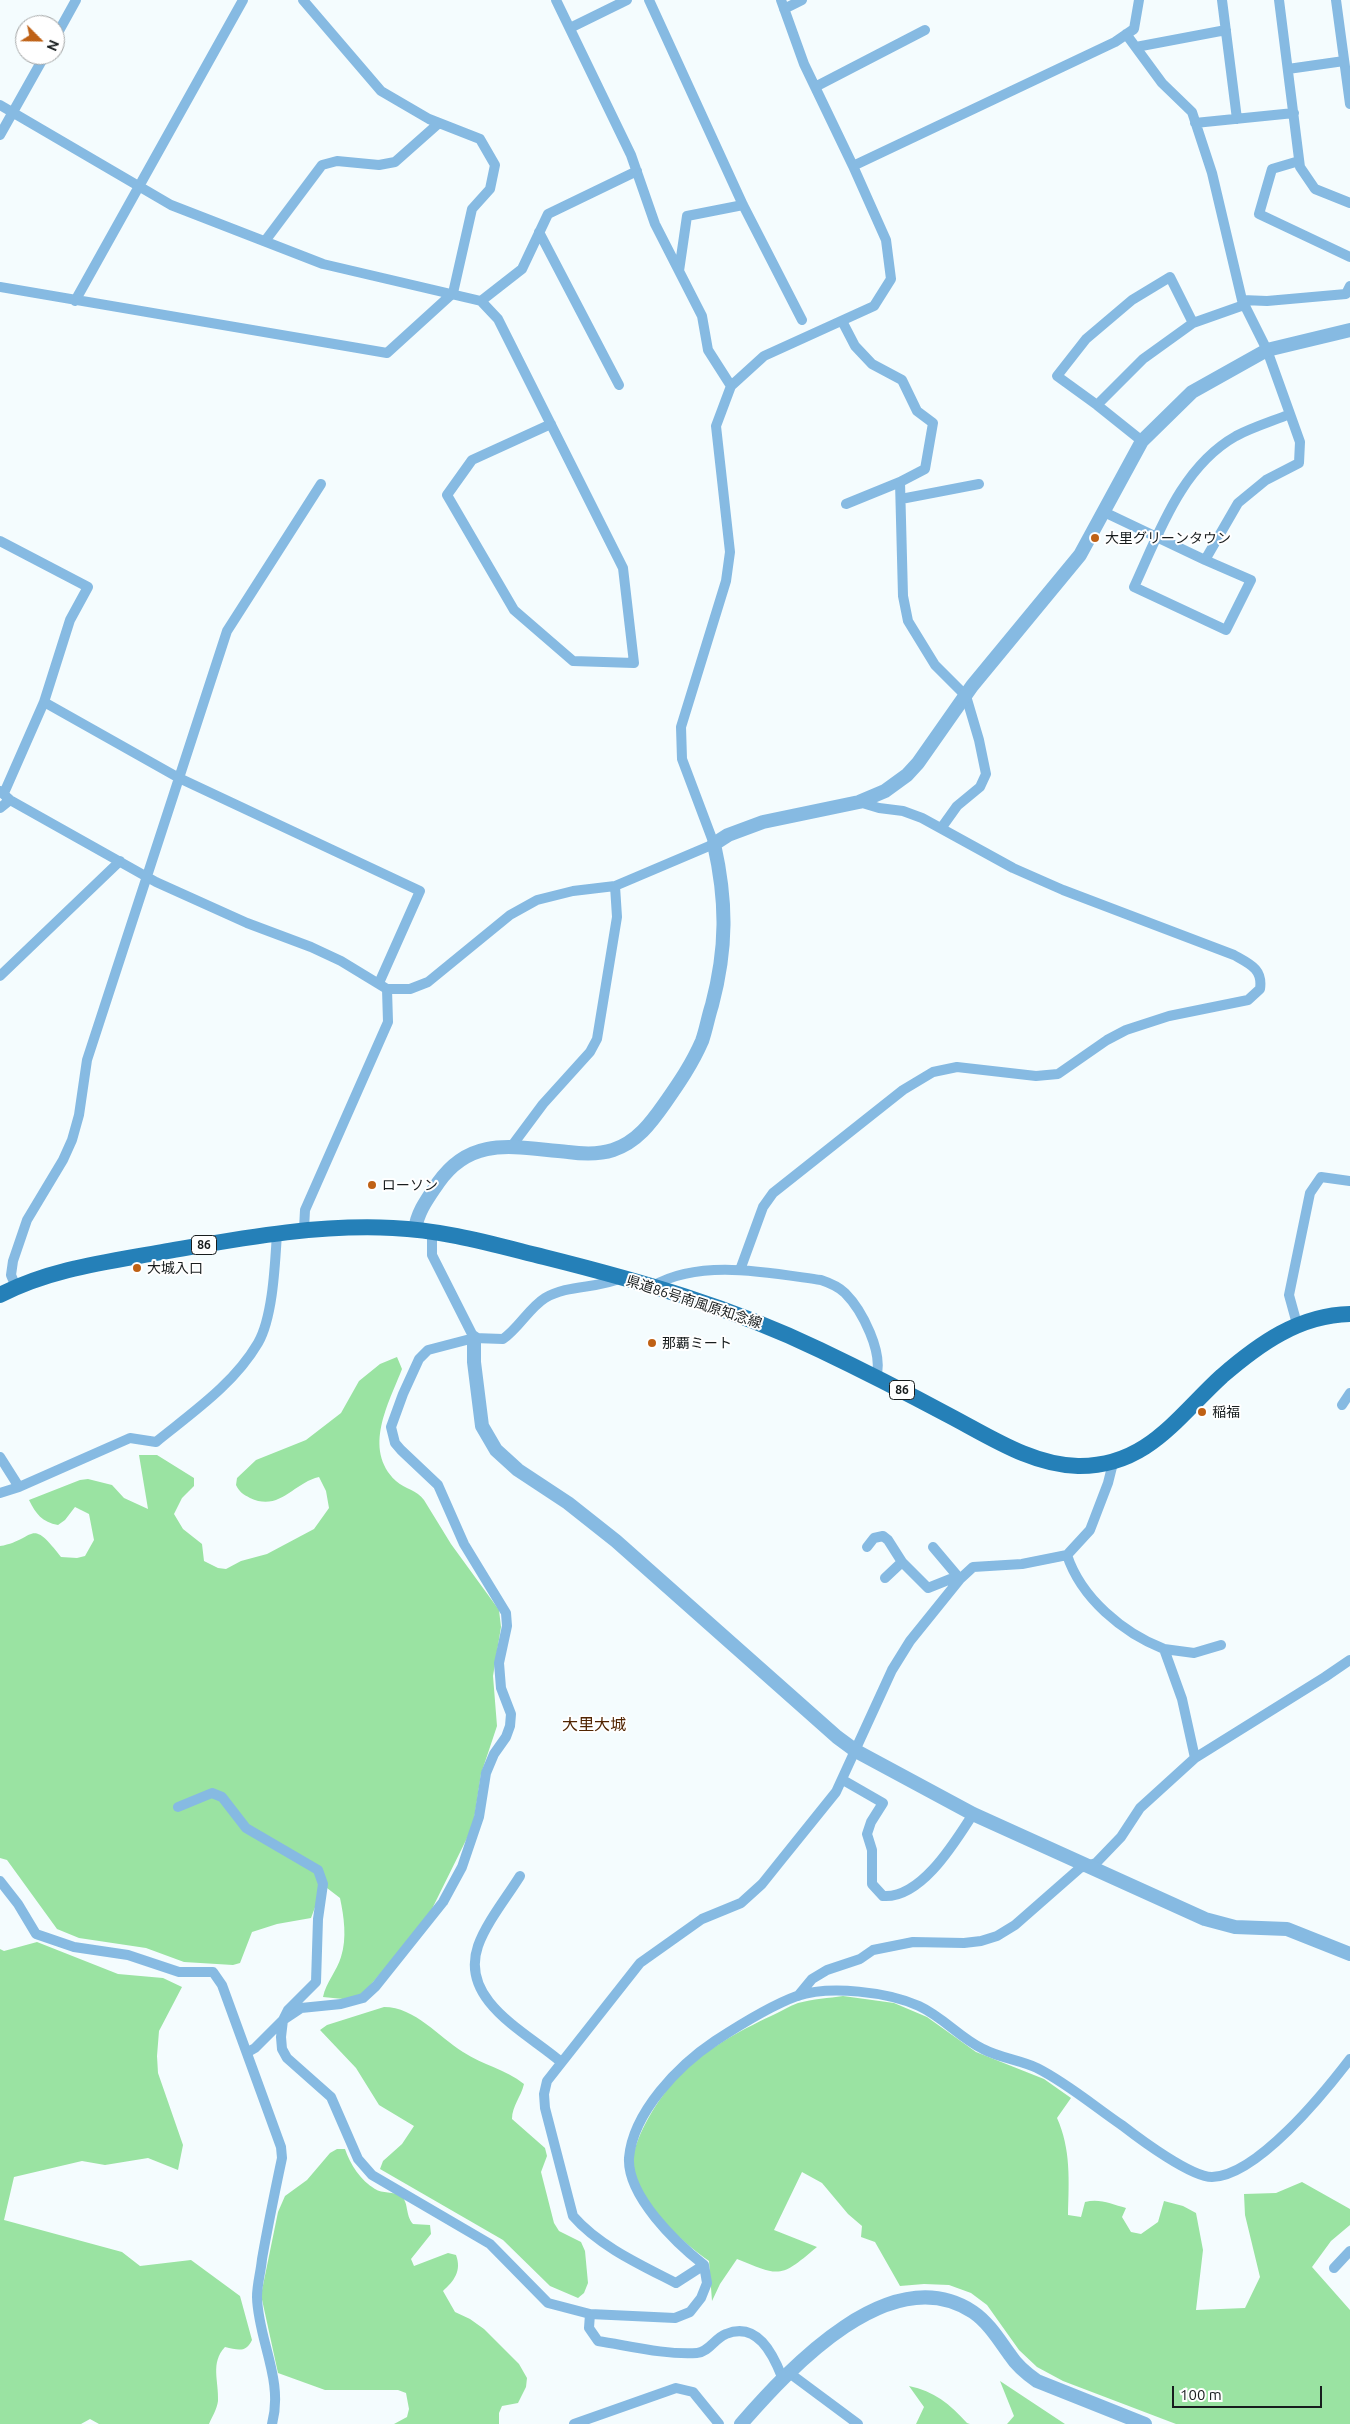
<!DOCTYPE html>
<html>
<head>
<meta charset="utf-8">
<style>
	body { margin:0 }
	#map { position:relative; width:1350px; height:2424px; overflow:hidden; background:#f4fcfe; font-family:Ubuntu,sans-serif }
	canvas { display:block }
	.north { position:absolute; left:15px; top:15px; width:50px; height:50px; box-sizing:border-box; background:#fff; border:1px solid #a3a5a5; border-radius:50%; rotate:113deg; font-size:14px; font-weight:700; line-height:20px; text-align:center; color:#181d1e }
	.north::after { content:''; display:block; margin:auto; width:18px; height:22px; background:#bf6115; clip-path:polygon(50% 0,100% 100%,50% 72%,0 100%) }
	.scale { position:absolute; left:1172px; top:2386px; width:150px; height:22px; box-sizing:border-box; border:2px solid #181d1e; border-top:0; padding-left:6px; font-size:15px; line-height:18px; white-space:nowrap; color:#181d1e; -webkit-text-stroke:4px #fff; paint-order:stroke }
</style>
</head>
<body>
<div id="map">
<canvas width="1350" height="2424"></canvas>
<div class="north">N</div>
<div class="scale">100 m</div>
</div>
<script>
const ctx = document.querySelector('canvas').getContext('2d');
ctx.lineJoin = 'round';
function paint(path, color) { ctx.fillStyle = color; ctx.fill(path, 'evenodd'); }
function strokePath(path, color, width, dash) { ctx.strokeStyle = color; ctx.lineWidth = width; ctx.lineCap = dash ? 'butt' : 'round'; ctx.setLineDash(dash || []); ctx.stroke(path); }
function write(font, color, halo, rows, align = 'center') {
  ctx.font = font + ' Ubuntu,"Noto Sans JP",sans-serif'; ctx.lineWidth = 4; ctx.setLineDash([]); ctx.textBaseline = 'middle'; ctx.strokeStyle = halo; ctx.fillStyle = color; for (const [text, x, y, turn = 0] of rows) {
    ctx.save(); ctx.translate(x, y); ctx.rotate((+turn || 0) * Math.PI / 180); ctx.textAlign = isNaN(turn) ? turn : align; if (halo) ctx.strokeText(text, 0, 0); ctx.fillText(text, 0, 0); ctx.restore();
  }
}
const green = new Path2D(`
	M397,1357l5,12c-13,34 -40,80 -6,112 9,8 21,9 28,19l27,44 48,66 2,17 -8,49 4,50 -16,48 -8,52 -46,93 -65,76 -19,4 -20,-2c3,-15 14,-26 18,-40 6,-19 3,-40 -1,-59l-13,-10 -7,6 -9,24 -34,6 -25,8 -12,31 -7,2 -49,-3 -38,-14 -67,-10 -22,-9 -50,-69 -7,-2v-312c36,-6 29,-31 61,11l16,1 8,-2 9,-16 -5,-26 -14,-7 -10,13 -7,5c-16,-3 -22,-11 -29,-25l51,-20 8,-1 24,6 12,13 24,11 -9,-54h18l37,23v8l-12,12 -8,16 9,15 19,15 2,17 14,7 8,1 15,-8 26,-7 47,-25 15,-21 -3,-17 -7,-14c-26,6 -39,35 -69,21 -7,-4 -10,-5 -14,-13l1,-7 19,-18 50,-20 35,-27 18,-32 21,-17z
	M37,1942l81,32 45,4 19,9 -23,44 -2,25 1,17 25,72 -5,25 -30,-12 -43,7 -23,-4 -68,16 -10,43 118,32 18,14 51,-6 49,36 12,44c-6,13 -14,10 -27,7 -15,16 -6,34 -7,54 -1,8 -6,16 -9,23h-110l-9,-5 -9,5h-81v-475l4,2z
	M843,1996l51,7 33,14 49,35 68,27 27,19 -14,20c14,31 12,63 11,97l13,2 4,-15c14,-4 27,2 41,6l-4,9 9,15 10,2 17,-12 6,-21 19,5 13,7 7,37 -7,60 49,-2 15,-31 -15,-62 -1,-21 32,-1 26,-11 48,27v16l-19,16 -19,26 38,43v114h-174l-113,-43 -26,-14 -18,-17 -32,-45 -16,-12 -22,-8 -25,-1 -24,2 -25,-44 -14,-5 1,-11 -14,-12 -26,-31 -20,-11 -28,58 43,17c-37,31 -36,30 -80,12l-17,25 -8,17 -3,-40c-29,-21 -64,-52 -75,-88 -8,-27 27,-79 45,-97 25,-26 60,-45 92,-60 9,-4 18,-10 27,-13 15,-4 31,-5 45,-7z
	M384,2007c31,0 55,30 79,45 20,13 42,17 61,32 -3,13 -12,22 -12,35l33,29 2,8 -6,16 13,51 5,8 22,11 4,9 3,32 -4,10 -6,5 -28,-12 -47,-46 -123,-71 3,-8 19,-17 12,-18 -35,-21 -23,-37 -36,-38 7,-5z
	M337,2149h8c5,15 16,32 30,40 7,5 19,2 26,7 8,6 4,19 12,28l17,1 1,9 -20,25 3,7 34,-13 8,2c6,16 -2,26 -13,36l12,21 15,7 14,10 35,35 8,14 -1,9 -8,16 -16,3 -3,7v11h-105l13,-7 2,-8 -3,-16 -8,-3h-73l-47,-17 -17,-78 17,-83 7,-16 22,-16 23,-27z
	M1000,2381l65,43h-58l7,-8z
	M909,2386c25,5 41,18 58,37l3,1h-54l8,-17z`);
const minor = new Path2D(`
	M556,0l75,155 24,69 24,47
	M649,0l94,205 59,115
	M1222,0l15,119
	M1279,0l21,167 15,22 35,14
	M1336,0l14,104
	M784,9l18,-9
	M570,28l57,-28
	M55,38l21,-38
	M1136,47l90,-17
	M1288,69l56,-8
	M815,87l110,-57
	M0,105l171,100 152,59 158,37
	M1195,123l99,-10
	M0,135l45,-80
	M1299,161l-27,8 -13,45 91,43
	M853,166l262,-124 19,-13 5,-29
	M539,232l80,153
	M265,241l57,-76 15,-4 42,4 16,-3 44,-39
	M0,287l387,66 66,-60 19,-84 18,-20 5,-24 -15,-26 -51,-20 -48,-28 -78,-91
	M1242,300l25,1 79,-7 4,-8
	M75,301l168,-301
	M842,321l13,25 17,18 30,16 15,31 16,12 -8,46 -25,13 3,114 5,25 27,44 31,31 13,44 7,34 -6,13 -23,19 -15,21
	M1193,323l-23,-46 -38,23 -46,39 -29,37 40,29 46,-46 50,-36 51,-18
	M731,386l-23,-36 -6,-34 -23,-45 8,-55 56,-11
	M1097,405l45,36
	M551,424l-79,36 -25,35 67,115 59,51 61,2 -11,-95 -125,-249 -17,-18 41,-32 26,-55 89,-43
	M901,499l78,-15
	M846,504l54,-22
	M1104,512l101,48 33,-57 28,-23 33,-17 1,-21 -10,-28 -23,-64 -25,-50 -30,-127 -20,-61 -30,-29 -36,-49
	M0,541l88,46 -18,33 -26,82 -40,91
	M1205,560l46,20 -25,50 -92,-43c25,-54 47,-120 102,-151 17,-9 37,-15 54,-22
	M44,702l135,76 241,113 -41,92
	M0,791l10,9 146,82 91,41 64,24 30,14 46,28h23l18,-7 82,-67 27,-15 36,-9 42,-5 99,-42 -32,-85 -1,-32 45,-146 4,-29 -14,-126 15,-40 33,-30 110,-50 17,-27 -5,-39 -33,-74 -49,-102 -23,-64
	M0,808l10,-8
	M0,976l120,-115
	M511,1147l32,-43 47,-52 7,-13 20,-122 -2,-31
	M304,1229l1,-19 83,-188 -1,-33
	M432,1232v23l42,83
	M740,1270l23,-63 10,-14 130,-103 30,-18 24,-5 79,9 22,-2 49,-34 19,-10 43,-14 79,-16 12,-11c3,-20 -10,-25 -26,-34l-171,-65 -50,-22 -91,-50 -19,-7 -24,-3 -20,-6
	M653,1286c47,-28 117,-13 168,-6 9,3 17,6 24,13 17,17 39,60 31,84
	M16,1287l-5,-12 2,-14 14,-41 36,-60 9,-20 7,-25 8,-55 140,-429 94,-147
	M1297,1324l-8,-29 21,-102 11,-16 29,4
	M1342,1405l8,-12
	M0,1457l19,30
	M0,1493l19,-6 111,-49 26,4c37,-30 78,-58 102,-99 15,-26 17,-79 19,-110
	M867,1547l7,-9 9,-2 5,4 14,22 26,26 30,-12
	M933,1547l27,32
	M1067,1555c14,43 56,78 97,94l18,50 13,59
	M885,1578l17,-16
	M1164,1649l30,4 27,-8
	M843,1780l40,23 -12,19 -4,12 5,16v34l11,12c38,3 72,-54 90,-82
	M178,1807l34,-14 10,4 24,31 72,42 5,14 -5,35 -2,63 -28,28 -5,10 -2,17 1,12 5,9 44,39 27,62 14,16 118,69 58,59 42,11 85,4 15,-6 11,-14 6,-15 -3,-18c-28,-22 -77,-69 -75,-107 4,-46 50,-93 86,-117 23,-15 57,-36 82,-45 33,-11 91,-4 122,10 24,11 41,32 64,43 17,9 37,11 54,19 30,15 58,39 86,58 18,14 68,51 89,51 45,-1 112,-84 138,-118
	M520,1876c-13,21 -34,47 -42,70 -19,55 50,87 83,116
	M0,1881l18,23 18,30 38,13 54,8 51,17h34l9,13 59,162 1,11c-7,33 -14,67 -20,101 -1,12 -5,25 -5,38 1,43 27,83 15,127
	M798,1996l14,-17 15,-9 33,-11 13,-9 40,-8 51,1 17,-2 16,-5 18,-11 65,-57 16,-5 25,-26 19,-29 55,-50 130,-81 25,-17
	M248,2052l7,-4 28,-28 18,-12 40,-4 22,-6 13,-12 67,-84 19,-35 17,-50 7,-44 8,-19 12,-17 4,-11 1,-12 -10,-26 -2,-25 8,-37 -1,-13 -42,-69 -26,-59 -37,-35 -6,-7 -4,-16 12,-33 16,-35 9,-9 46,-12 29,1c16,-11 26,-31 42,-41 23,-14 53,-9 76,-20
	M704,2265l-28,18c-35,-18 -77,-37 -103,-67l-28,-108 -1,-14 3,-13 93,-118 62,-44 39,-16 21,-19 16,-20 58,-72 56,-122 18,-29 50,-62 13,-12 49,-3 45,-9 23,-25 18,-47 5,-20
	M1334,2268l16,-17
	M590,2314l-1,14 9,13c32,5 67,14 99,12 12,-1 18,-15 29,-19 31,-13 47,20 56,43
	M788,2372l70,52
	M574,2424l102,-36 17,4 26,32`);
const tertiary = new Path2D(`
	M415,1230c2,-18 13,-32 23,-47 34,-49 78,-35 130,-31 15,2 30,3 45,-2 24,-8 38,-27 52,-47 14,-20 27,-39 37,-62 4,-11 6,-24 10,-36 15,-57 15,-103 2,-161l14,-9 35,-13 96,-20 26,-11 22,-16 11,-12 54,-77 108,-131 62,-114 50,-49 75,-42 83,-20
	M474,1338v24l8,64 14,24 22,20 50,33 48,38 221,196 19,14 117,63 232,105 30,8 52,2 63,25
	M741,2424c49,-56 150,-166 232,-112 16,11 26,28 37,43 7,11 17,19 27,26l108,43`);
const primary = new Path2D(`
	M0,1295c50,-26 107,-33 162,-43 76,-13 153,-28 231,-24 51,2 102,17 151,29 96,24 187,50 276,93 44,21 87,43 130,66 40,21 82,49 128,50 69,1 99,-49 144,-90 37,-32 77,-61 128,-62`);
const markers = [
	[1095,538,5,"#bf6115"],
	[372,1185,5,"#bf6115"],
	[137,1268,5,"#bf6115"],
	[652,1343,5,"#bf6115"],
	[1202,1412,5,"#bf6115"]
];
const shields = [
	[204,1245,25],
	[902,1390,25]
];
const shieldNames = [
	["86",204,1245],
	["86",902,1390]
];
const poiNames = [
	["大里グリーンタウン",1105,538],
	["ローソン",382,1185],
	["大城入口",147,1268],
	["那覇ミート",662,1343],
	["稲福",1212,1412]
];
const streetNames = [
	["県道86号南風原知念線",694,1302,18]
];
const quarterNames = [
	["大里大城",594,1725]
];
paint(green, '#9ae3a2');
strokePath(minor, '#86bae2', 10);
strokePath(tertiary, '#86bae2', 14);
strokePath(primary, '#2580b8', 16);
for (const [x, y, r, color] of markers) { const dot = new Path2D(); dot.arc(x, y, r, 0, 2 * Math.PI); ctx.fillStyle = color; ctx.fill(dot); strokePath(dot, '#fff', 2); }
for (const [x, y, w] of shields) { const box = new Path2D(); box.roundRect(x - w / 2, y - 9.5, w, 19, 4); ctx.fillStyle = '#fff'; ctx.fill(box); strokePath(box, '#181d1e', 1); }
write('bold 12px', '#181d1e', null, shieldNames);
write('14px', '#181d1e', '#fff', poiNames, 'left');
write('14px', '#181d1e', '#fff', streetNames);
write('16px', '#512502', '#fff', quarterNames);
</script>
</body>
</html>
